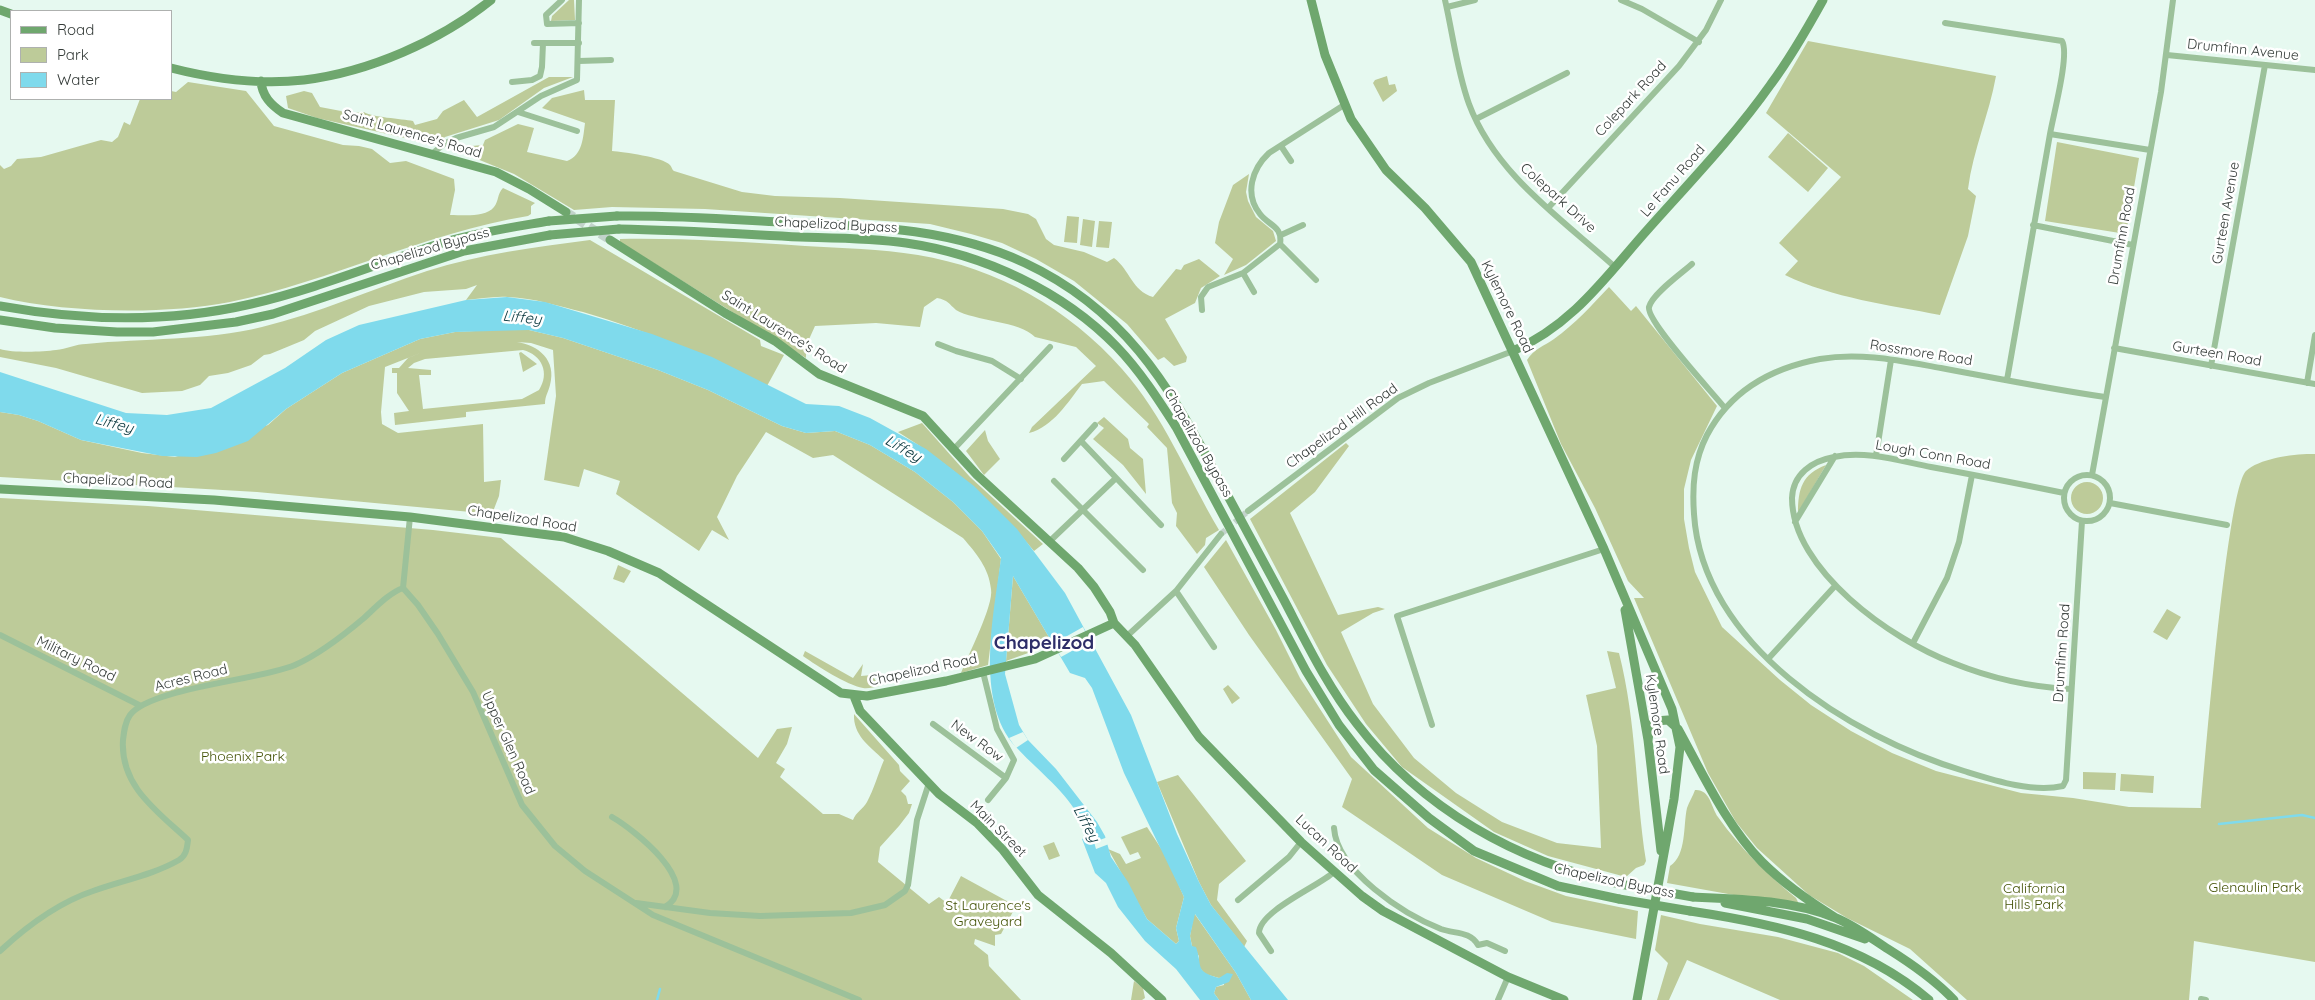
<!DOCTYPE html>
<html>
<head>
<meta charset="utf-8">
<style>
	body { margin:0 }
	#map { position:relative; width:2315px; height:1000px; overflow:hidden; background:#e6f9f0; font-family:Quicksand,sans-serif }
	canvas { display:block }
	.legend { position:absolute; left:10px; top:10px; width:162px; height:90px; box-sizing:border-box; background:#fff; border:1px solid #aeb1af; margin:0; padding:6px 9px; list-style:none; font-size:15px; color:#343b38 }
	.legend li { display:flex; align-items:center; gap:10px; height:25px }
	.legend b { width:25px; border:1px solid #aeb1af }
</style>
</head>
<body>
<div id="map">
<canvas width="2315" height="1000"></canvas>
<ul class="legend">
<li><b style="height:6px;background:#6fa76e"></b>Road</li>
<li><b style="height:14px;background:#bdcb99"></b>Park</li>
<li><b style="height:14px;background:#7fdaec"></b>Water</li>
</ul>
</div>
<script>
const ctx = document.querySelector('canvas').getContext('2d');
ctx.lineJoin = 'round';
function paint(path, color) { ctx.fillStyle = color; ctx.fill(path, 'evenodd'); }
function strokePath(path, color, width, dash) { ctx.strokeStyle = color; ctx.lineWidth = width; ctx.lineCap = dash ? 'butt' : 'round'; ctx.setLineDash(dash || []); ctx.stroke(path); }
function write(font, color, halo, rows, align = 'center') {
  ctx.font = font + ' Quicksand,sans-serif'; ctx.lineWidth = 5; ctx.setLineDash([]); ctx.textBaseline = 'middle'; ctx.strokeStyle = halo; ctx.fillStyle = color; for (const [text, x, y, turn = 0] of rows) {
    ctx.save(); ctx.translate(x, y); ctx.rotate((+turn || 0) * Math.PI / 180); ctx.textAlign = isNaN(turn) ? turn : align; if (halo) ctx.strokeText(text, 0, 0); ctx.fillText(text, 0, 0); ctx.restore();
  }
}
const green = new Path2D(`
	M569,0h5l1,20 -24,1 1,-5z
	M1808,41l188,35c-7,39 -23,74 -28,113l8,7 -8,40 -28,79c-51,-10 -107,-17 -155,-40l13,-14 -19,-18 62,-66 -75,-64z
	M1387,76l2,9 6,-1 2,7 -14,11 -10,-19 2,-3z
	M549,77h24l-29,11 -45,32 -54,17 -9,8 -119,-27 -29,-10 -2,-12 18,-5 8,2 8,14 21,4 5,3 18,-2c7,5 38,7 49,9l2,4 22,-6 6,-8 21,-11 13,17z
	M188,82l58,9 28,35 69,19 16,1 13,3 18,14 16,-2 48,18 1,11 -5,25c13,0 35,3 44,-8 5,-6 3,-13 9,-19l32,15 -4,3v8l-3,2c-104,17 -196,65 -298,86 -67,13 -164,11 -230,-5v-132l4,4 7,-3 6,-7 24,-2 60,-17 11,2 6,-5 6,-15 6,3 10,-26h31v-8l5,1z
	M584,90l1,10h30l-3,51c11,1 51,6 58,14 2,2 2,5 4,6l68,21 33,4 65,2 163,11 25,5 8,5 10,20 8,6 30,7 23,10 7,-4c16,12 18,33 39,39l23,-28 5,1 3,-5 15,-6 21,17 -19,12 -6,15 -30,16 22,38 -1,5 -12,4 -10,-9 -6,3 -31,-36 -53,-43 -38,-22 -34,-16 -31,-9 -41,-10 -225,-15 -93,-2 -38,3 -60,-36 -59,-24 5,-3 23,-2 2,-5 33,-16 16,4 -7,24 40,9c16,-6 16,-24 18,-38l-43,-15 10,-10z
	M1788,133l40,35 -20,24 -40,-35z
	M2057,142l82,16 -13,76 -81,-13z
	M1249,174l-3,18 2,9 8,16 17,14 3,10 -30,24 -22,10 9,-16 -18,-16 4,-21 14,-37z
	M1067,216l12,1 -2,26 -13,-1z
	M1083,219l12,2 -3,26 -12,-2z
	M1099,221l13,1 -3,26 -13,-1z
	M620,239c61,-1 123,3 185,7 37,2 75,3 113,9 79,13 150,53 204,114 42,47 65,107 97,161l-13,8 -1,7 -8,9 -21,-28 1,-13 -5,-10 -5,-55 -20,-21 2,-3 -45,-43 -22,3c-14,18 -29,43 -53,49l3,-6 64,-61 -20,-19 -41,-10c-15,-16 -61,-16 -79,-27 -7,-6 -8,-10 -19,-12l-13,9 -4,20 -44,-4 -61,3 -9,20v12l-186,-116z
	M590,240l170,100 1,6 23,9 -17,31c-60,-31 -120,-55 -184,-74 -25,-6 -49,-14 -75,-15 -14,-1 -28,2 -42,3l11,-15 -11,4 -42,3 -55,14 -54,25 -11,9 -34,14 -6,1 -13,10 -23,8 -19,3 -9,9 -18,6 -40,2 -86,-25 -56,-11v-8c13,4 42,3 56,1 10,-1 20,-6 30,-6 58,-6 119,-3 176,-17 57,-14 110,-38 165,-56 54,-17 108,-24 163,-31z
	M1609,287l22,24 5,-5 81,100 -26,54 -7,29v30l5,29 6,24 27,55 58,53 31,25 40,26 41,22 44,18 85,22 52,5 56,9 72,1c4,-45 26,-319 45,-337 13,-13 52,-18 69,-17v508l-121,-21 -5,59h-222l-57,-51 -63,-31 -38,-23 -52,-47 -21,-26 -28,-49 -74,-175h10l-16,-17 -33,-73 -34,-64 -34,-84c7,-11 17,-14 27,-21 21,-15 38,-34 55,-52z
	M496,330h33l34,8 95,32 50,20 74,36 24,7 29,-2 35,14 45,27 38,30 29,29 19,28 -13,106 -27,8c7,-18 33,-68 30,-84 -2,-21 -15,-36 -28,-51l-130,-83 -20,3 -47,-26 -29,44 -20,41 12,23 -17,-10 -13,21 -83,-57 4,-13 -36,-12 -5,18 -35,-7 12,-84 -3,-46 -22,-7 -14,-1c21,3 40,18 33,43 -2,8 -5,11 -5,19l-79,8v5l-71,8 -1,-12 15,-2 -12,-18v-20h-5v-5h7l9,-10 15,-6 -38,15 -4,45 1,12 16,9 85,-9 1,58 17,-2 -2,16 -7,18 -235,-22 -257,-15v-65l19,3 19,6 43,19 61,13 33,4 93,-32 18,-16 56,-36 78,-34 35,-7zM523,350c19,5 27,23 16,40l-17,9 -99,10 -4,-34h12v-5l-23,-2 6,-5 11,-4z
	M521,352l16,12 -14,8 -4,-19z
	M1104,417l24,22 2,9 13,11 3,35 -23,-29 -30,-26 11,-11 -7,-5z
	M922,423l48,54 73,67 -9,7c-38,-47 -84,-87 -136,-119z
	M985,430l3,11 12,18 -16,16 -18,-24z
	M1346,443l3,3 -34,46 -25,21 48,102 40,-8 7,2 -12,4 -32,19 32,72 41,54 42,35 46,29 55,21 44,5 -4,-102 -11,-51 30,-7 -9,-37 12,2c18,71 16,137 27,208l-2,4 -8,3 -10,9 -78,-21 -54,-24 -92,-65 -36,-43 -39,-59 -77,-146z
	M1826,465l-28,48c0,-24 4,-39 28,-48z
	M2071 498a16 16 0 1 1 32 0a16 16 0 1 1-32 0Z
	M0,498l148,8 285,24 68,8 257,220 19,-29 15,-2 -5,17 -11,19 9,6 -5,8 43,37h16l14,6c3,-8 10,-11 14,-18 7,-13 11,-28 17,-42 -15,-14 -31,-25 -30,-46l45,51 1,6 10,10 -9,10 5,5 2,8h4l-3,9 -10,13 -19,21 -2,15 51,42 10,-7 8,6 14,-27 55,30 -15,28 -6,1v11l-20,-7 -1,5 14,11 1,11 32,34h-1021z
	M1226,540l50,90 24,48 51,79 77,71 48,30 49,23 41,15 72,15 -2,28 -84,-17 -110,-47 -100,-68 10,-28 -103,-144 -45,-68z
	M618,565l13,6 -7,12 -11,-4z
	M1013,576l40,68 -47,17z
	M2167,609l14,8 -14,23 -14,-8z
	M805,651l48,27 10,-14 -2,12 11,-1 7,11c-5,1 -11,3 -16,2 -16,-3 -46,-22 -60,-32z
	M1228,685l12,13 -8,6 -9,-15z
	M2083,772l33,1 -1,17 -32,-1z
	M2121,774l33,2 -1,17 -33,-2z
	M1178,775l68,86 -27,23 -2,16 30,41 -3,6 -33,-42 -12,-23 -42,-100z
	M1695,790c15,-1 16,17 23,27 22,31 49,57 78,81l2,4 -3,4 -128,-23 3,-17c17,-11 13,-41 17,-58 2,-6 6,-12 8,-18z
	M1147,827l19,29 18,41 -8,31 3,13 -3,3 -29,-25 -39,-70 12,5 6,10 15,-6 -3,-6 -8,3 -9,-18z
	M1054,842l6,14 -11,4 -6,-14z
	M1194,913l42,60 15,27h-32l-5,-7 2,-6 8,-2v-8l-5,1 -14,-4 -6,-7v-11l-7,-10 -2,-10z
	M1661,915l39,9 78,13 60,16 26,13 49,34h-133l-93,-40 -18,40h-12l11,-37 -13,-13z
	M1134,981l9,7 2,10 -3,2h-11z`);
const water = new Path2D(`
	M507,297l38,5 107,32 60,23 94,47 33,2 31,12 56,31 48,37 43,43 48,64 66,122 46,119 22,48 12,23 77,95h-37l-15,-27 -41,-59 -5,22 2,10 4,1c7,20 -2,24 23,31l8,-5 6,1 -4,8 -13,5 -2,6 5,7h-19l-24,-31 -31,-28 -27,-34 -12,-24 -11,-10 -13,-34 4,-2c-3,-9 -6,-18 -10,-25 -12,-22 -43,-46 -60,-65 -42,-45 -22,-134 -15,-189l-19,-27 -29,-29 -38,-30 -45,-27 -35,-14 -29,2 -24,-7 -74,-36 -50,-20 -95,-32 -34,-8 -74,2 -35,7 -78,34 -56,36 -38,32 -32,12 -19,4 -35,-1 -81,-16 -43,-19 -19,-6 -19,-3v-40l126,41 41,2 44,-7 74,-40 41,-28 33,-15 107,-25zM1013,576l57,97 15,5 7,10 32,85 60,124 -8,31 3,13 -3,3 -29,-25 -19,-37 -17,-25 -6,-21 -8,-14 -41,-53 -28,-29 -9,-15 -14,-51z`);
const pier = new Path2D(`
	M1083,627l7,14 -29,16 -8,-13z
	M1023,732l5,8 -12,8 -7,-10z
	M1108,837l1,7 -13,5 -2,-7z`);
const stream = new Path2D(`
	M2219,824l83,-9 13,3
	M657,1000l3,-11`);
const streetTunnel = new Path2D(`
	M1221,534l27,-23`);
const secondaryTunnel = new Path2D(`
	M566,212l44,28`);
const street = new Path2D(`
	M562,0l-16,15 1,9 32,-1
	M1445,0c8,35 12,71 24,104 26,70 93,115 146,163
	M1621,0l21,9 57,33
	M1447,7l28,-7
	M1945,23l117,18c8,13 -9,75 -12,93
	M534,43h45
	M2167,55l148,15
	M579,61l32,-1
	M512,82l20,-2 8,-4 2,-9 1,-24
	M518,112l59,19
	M1476,119l91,-46
	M1281,146l10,15
	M433,153l11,-9 12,-6 38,-11 47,-31 36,-16 2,-80
	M1549,207l130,-141 27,-36 15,-30
	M2033,225l100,20
	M1281,235l22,-10
	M1280,244l36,36
	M1692,264c-10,9 -40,30 -43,43 -3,14 63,85 75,100
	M1243,273l11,19
	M1202,310l-1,-13 7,-10 35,-14 37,-29c3,-18 -11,-18 -20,-30 -16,-20 -8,-45 9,-61l75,-48
	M938,344l18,7 36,10 29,18
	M2114,348l201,36
	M2211,366l54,-301
	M2007,380l43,-246 100,16
	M2307,383l8,-48
	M1081,441l80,84
	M953,450l97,-103
	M1876,456l15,-96
	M1064,459l31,-34
	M2064 498a23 23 0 1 1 46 0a23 23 0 1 1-46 0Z
	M2092,475l69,-383 12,-92
	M1054,481l89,89
	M2064,493c-44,-9 -89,-18 -133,-26 -31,-6 -66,-17 -97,-10 -22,4 -41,17 -42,41 0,72 100,142 161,165 37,15 77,24 117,26
	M2110,503l117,22
	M1248,511l150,-113 31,-15 84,-32
	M2082,521l-16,259 -3,6c-31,7 -70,-6 -99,-15 -114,-34 -262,-127 -270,-257 -2,-28 0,-54 13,-79 24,-45 64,-67 113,-76 41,-7 81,2 121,9 54,10 109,21 164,29
	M1795,522l40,-66
	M1050,541l65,-62
	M403,588l15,17 20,29 35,58 49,113 33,41 30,25 68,44 206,85
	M403,588l7,-71
	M1176,591l38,56
	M0,635l141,71
	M1127,636l49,-45 45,-57
	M1913,643l34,-65 12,-36 13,-67
	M1768,659l67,-73
	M983,672l14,57 17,31 -8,18 -18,22
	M933,724l73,54
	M1432,725l-35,-109 207,-67
	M612,817c21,12 92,67 53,90
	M1334,828c3,43 69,86 107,101 14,5 29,2 37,16l9,-2 18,8
	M1238,900l51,-43 12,-15
	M636,903l74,10 50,3 91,-3 34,-8 20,-14 3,-6 9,-65 12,-37
	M0,951c27,-25 57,-48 93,-60 27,-10 60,-16 86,-31 8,-5 8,-13 9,-20 -31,-29 -68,-54 -65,-100 1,-9 2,-18 7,-25 20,-27 130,-35 165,-50 23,-10 50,-31 69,-47 11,-10 25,-25 39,-30
	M1271,951l-12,-18c0,-22 60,-47 75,-61
	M2201,999l5,1
	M1498,1000l10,-23`);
const secondary = new Path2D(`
	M1311,0l14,55 26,64 35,51 39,38 46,54 133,287 68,160 8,38 -6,52 -37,201
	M0,10l11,4
	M171,68c43,11 88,17 133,12 65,-8 136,-39 187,-80
	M261,81c1,15 10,24 22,32l213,59 33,17 37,23
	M617,216c55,-1 109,3 164,6 83,4 167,5 244,41 98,46 142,119 190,209 23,43 46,85 69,128 22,42 43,86 73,124 65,85 160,138 263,160
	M619,229c60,1 121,5 181,8 36,1 71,1 106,6 77,11 157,48 211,104 23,24 41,52 59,80l130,244 33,54 35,45 55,48 45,33 84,35 61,13
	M610,240l115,73 50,28 44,33 104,42 54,59 101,93 16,19 16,25 4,11 21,22 64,92 102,105 61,54 21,15 125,66 56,23
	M0,306c83,15 169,17 251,-2 66,-15 130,-42 194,-62 34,-10 69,-15 104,-21
	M0,320l55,8 62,4h36l83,-10 37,-8 191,-63 86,-16
	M1513,351c61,-27 93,-75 136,-123 42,-47 86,-93 122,-144 20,-27 36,-55 52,-84
	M0,489l214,11 196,17 154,20 44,14 51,22 182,120 26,3 79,-15 89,-22 79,-36
	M1625,610l23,130 13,111
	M854,696l6,15 79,83 38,29 26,27 35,45 73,58 51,47
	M1648,740l2,-13 5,-6 13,-1 10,9c25,45 48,96 84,133 22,22 48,40 74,56
	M1693,897c47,2 99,3 143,21 19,8 35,20 52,31 24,15 47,31 66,51
	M1725,903l82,16 58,20
	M1690,911c86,13 171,31 239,89`);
const secondaryBridge = new Path2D(`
	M549,221l68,-5
	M550,235l69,-6
	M1620,884l73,13
	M1619,899l71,12`);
const streetNames = [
	["Drumfinn Avenue",2243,50,6],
	["Colepark Road",1631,99,-47],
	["Saint Laurence's Road",412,134,16],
	["Le Fanu Road",1673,181,-49],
	["Colepark Drive",1558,198,42],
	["Gurteen Avenue",2226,213,-80],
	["Chapelizod Bypass",836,225,3],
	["Drumfinn Road",2122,236,-80],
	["Chapelizod Bypass",430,249,-16],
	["Kylemore Road",1507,307,64],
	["Saint Laurence's Road",784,332,32],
	["Rossmore Road",1921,353,9],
	["Gurteen Road",2217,354,10],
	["Chapelizod Hill Road",1342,426,-36],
	["Chapelizod Bypass",1198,443,60],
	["Lough Conn Road",1933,455,10],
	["Chapelizod Road",118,481,3],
	["Chapelizod Road",522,519,9],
	["Drumfinn Road",2062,653,-86],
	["Military Road",76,659,26],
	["Chapelizod Road",923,670,-12],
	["Acres Road",191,678,-14],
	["Kylemore Road",1657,724,82],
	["New Row",977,741,36],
	["Upper Glen Road",508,743,66],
	["Main Street",998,829,45],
	["Lucan Road",1326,844,43],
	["Chapelizod Bypass",1614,881,12]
];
const parkNames = [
	["Phoenix Park",243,757],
	["Glenaulin Park",2255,888],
	["California",2034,889],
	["Hills Park",2034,905],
	["St Laurence's",988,906],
	["Graveyard",988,922]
];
const waterNames = [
	["Liffey",522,318,6],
	["Liffey",114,424,15],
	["Liffey",903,449,30],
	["Liffey",1086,824,62]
];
const districtNames = [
	["Chapelizod",1044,643]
];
paint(green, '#bdcb99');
paint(water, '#7fdaec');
paint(pier, '#e6f9f0');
strokePath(stream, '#7fdaec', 2.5);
strokePath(streetTunnel, '#c2d3cb', 6, [6, 3]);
strokePath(secondaryTunnel, '#c2d3cb', 9, [9, 4.5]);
strokePath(street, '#9cc19a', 6);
strokePath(secondary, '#6fa76e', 9);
strokePath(secondaryBridge, '#6fa76e', 9);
write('14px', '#343b38', '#fff', streetNames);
write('14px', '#455408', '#fff', parkNames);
write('italic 15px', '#07353c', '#fff', waterNames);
write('bold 19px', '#2e2e69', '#fff', districtNames);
</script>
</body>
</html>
